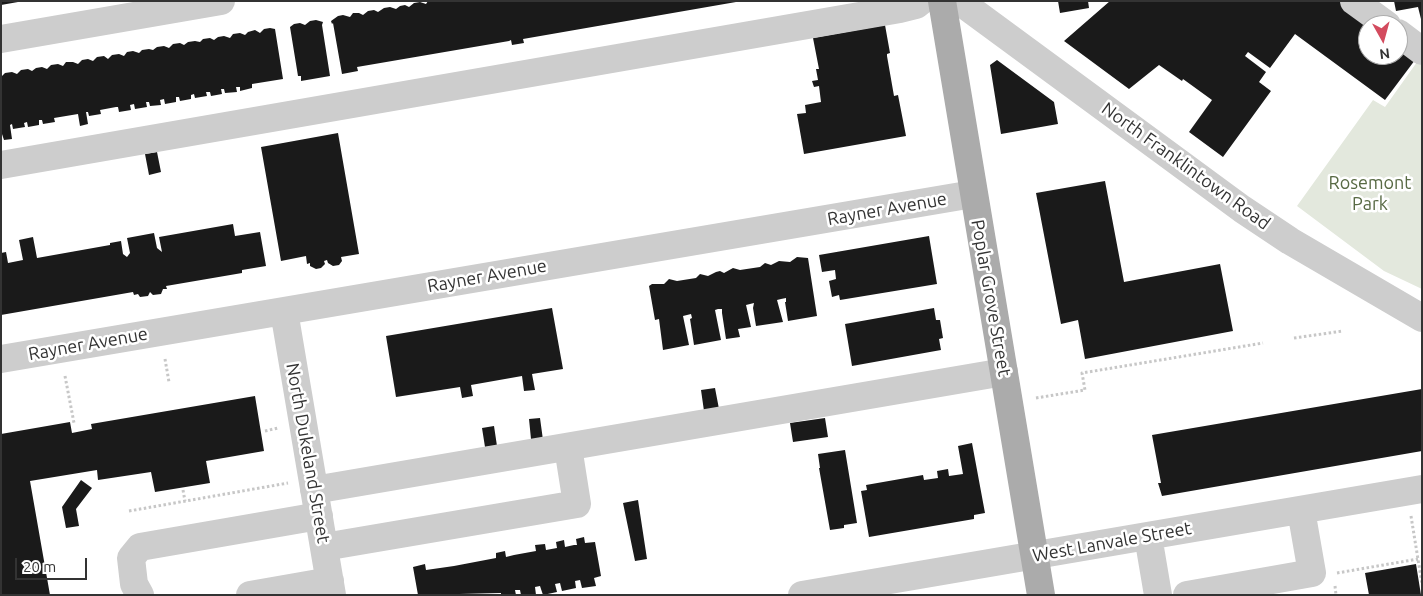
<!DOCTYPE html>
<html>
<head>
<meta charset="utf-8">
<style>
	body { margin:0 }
	#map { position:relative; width:1423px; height:596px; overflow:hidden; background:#fff; font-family:Ubuntu,sans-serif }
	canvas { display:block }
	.frame { position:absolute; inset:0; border:2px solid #333; pointer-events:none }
	.north { position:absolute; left:1358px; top:15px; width:50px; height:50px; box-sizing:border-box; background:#fff; border:1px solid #adadad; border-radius:50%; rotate:173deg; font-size:14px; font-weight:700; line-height:20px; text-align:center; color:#333 }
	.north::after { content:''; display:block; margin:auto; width:18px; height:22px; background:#d34b5e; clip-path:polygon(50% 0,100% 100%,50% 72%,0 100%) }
	.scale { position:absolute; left:15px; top:558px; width:72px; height:22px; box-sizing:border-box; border:2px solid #333; border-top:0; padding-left:6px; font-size:15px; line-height:18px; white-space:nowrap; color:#333; -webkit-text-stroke:4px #fff; paint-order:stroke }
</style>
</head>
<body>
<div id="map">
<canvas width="1423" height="596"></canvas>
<div class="frame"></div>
<div class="north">N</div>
<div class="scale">20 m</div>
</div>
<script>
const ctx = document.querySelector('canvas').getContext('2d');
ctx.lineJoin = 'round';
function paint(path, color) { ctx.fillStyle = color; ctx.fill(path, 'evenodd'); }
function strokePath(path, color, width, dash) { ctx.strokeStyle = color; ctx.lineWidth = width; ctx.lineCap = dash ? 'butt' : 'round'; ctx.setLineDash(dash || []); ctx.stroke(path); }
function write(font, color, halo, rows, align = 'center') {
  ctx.font = font + ' Ubuntu,sans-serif'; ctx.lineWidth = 5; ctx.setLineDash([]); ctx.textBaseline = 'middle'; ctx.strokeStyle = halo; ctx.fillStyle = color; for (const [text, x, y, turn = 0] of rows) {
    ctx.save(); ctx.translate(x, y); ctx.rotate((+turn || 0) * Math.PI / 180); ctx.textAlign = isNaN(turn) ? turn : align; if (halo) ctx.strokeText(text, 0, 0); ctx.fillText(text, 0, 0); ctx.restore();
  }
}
const green = new Path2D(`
	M1417,62l5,3v224l-38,-18 -87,-65 76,-106 12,7z`);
const building = new Path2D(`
	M1,1h16l1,1 -17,3z
	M428,1h308v1l-213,37 1,4 -12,2 -1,-5 -2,1 -152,26 1,4 -16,3 -9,-51 -1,1 -1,-3 7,-5 5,-1 7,2 3,-4h6l4,2 5,-4 6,-1 4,2 6,-4 6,-1 6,2 4,-3 5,-1 4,2 5,-4 6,-1 6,2z
	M1058,1h30l1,7 -29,5z
	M1110,1h233l25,24v30h30v-14l20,15 -33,44 -90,-66 -25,34 -22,-16 -3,4 21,16 -7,10 12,9 -48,66 -34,-25 23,-32 -29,-21 -1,2 -23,-16 -30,24 -65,-48z
	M1394,1h28v22l-4,-16 -22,4z
	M316,20l7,2 -1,3 8,51 -29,5v-5h-3l-8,-49 4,-3 6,-1 5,2 5,-4z
	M885,25l5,28 -3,1v2l7,40 4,-1 8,41 -102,18 -7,-40 9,-1 -1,-8 16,-3 -2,-16 -5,1 -2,-6 6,-1 -2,-11h3l-6,-31z
	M270,28l5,1 8,50 -31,5v4l-12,3v-4h-4l1,5 -12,1 -1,-4h-3l1,5 -11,2 -1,-4h-4l1,4 -12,2 -1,-4 -3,1v4l-11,2 -1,-4h-3v5l-11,2 -1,-5 -4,1 1,5 -11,1 -1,-4h-3l1,5 -12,2 -1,-5 -4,1 1,5 -12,2 -1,-5h-2l-16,3 1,4 -12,2 -1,-4h-2l2,12 -8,2 -2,-12 -24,4 1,4 -12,2 -1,-4h-3v5l-11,2 -1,-5 -3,1 1,4 -12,2 -1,-5 -2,1 2,14 -8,1 -3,-9v-54l4,-4 7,-1 5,2 4,-4 7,-1 4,2 4,-3 6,-1 5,2 4,-4 7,-1 5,2 3,-4h7l5,2 4,-4 6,-1 5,2 4,-4 7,-1 4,3 4,-4 7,-1 5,2 3,-4 6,-1 6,2 3,-3 7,-1 4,1 4,-3 7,-1 5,2 4,-4 7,-1 4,2 4,-3 7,-1 5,1 3,-3 7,-1 4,2 4,-3 6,-1 6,2 3,-4 7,-1 5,2 3,-3 7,-2 5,3 4,-4z
	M997,60l57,42 4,22 -57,10 -11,-69z
	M338,133l21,121 -18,3 1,4 -3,4 -6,1 -5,-3 -1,-3 -3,1 1,3 -4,4 -5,1 -6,-3v-3l-3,1 -1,-8 -25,5 -20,-114z
	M157,152l4,20 -12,3 -4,-21z
	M1105,181l19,101 96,-18 13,67 -148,28 -7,-39 -17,4 -25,-131z
	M233,224l2,12 25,-4 6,34 -24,4v3l-76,13 1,3h-4l-2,5 -8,1 -3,-3 -2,4 -8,1 -2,-3 -4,1 -1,-3 -132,23v-62l5,-1 2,11 15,-3 -4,-20 14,-3 4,21 73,-13v-2l11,-2 2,13 4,3 3,-4 -3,-15 27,-5 3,15 5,4 -3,-15z
	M929,236l8,48 -97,16 -1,-5 -7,2 -3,-16 7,-2 -1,-9 -13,2 -3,-17z
	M797,257l11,1 9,58 -29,5 -3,-19h1v-4l-5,1 -4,1 6,22 -27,4 -3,-18 1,-5 -8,2 5,22 -13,2 2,8 -14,2 -4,-26v-4h-4l-3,1 6,30 -27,5 -4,-26 2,-1 -1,-4 -8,2 6,29 -26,5 -4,-31 -4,1 -6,-34 3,-2h12l5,-5 8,2 19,-3 4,-4 8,2 8,-4 4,-1 4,2 9,-5 7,2 20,-3 5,-4 6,2 8,-4 11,1z
	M552,308l11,61 -31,5 3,16 -11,1 -2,-15 -51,9 2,11 -11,2 -2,-11 -64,10 -10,-61z
	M934,308l2,12h4l3,18 -4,1 2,11 -89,16 -7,-42z
	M715,388l4,21 -15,2 -3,-21z
	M1422,389v62l-260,45 -4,-13h3l-9,-48z
	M255,396l9,55 -58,10 4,22 -55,9 -4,-20 -53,8 -1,-10 -67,11 20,114h-49v-161l69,-12 2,11 20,-4 -1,-5z
	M540,418l3,22 -12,-1 -2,-20z
	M825,418l3,19 -35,5 -3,-19z
	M494,426l3,20 -12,1 -3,-19z
	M972,443l13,70 -11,2v4l-105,18 -8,-46 6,-1 -1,-5 57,-10 1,5 14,-2 -1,-7 11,-2 1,7 14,-2 -5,-28z
	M845,450l12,73 -13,2v3l-14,2 -11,-62h1l-2,-14z
	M81,480l11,8 -16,21 3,17 -13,2 -4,-21z
	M638,500l9,59 -12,2 -12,-58z
	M584,537l1,6 10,-1 6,34 -7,2 2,8 -14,2 -2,-8 -5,1 1,7 -14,3 -2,-8 -5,1 2,8 -14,3 -3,-9 -5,1 1,8h-15l-1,-5h-5l1,5h-15v-2l-83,2 -5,-28 12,-3 1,6 28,-4 42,-8v-5l9,-2 1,6 8,-2 22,-4 -1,-6 10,-1 1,6 11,-2 -1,-6 8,-2 1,7 9,-2h3l-1,-6z
	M1416,564l5,31h-52l-4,-22z`);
const path = new Path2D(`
	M1294,338l49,-7
	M165,359l4,23
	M65,376l9,47
	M1036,398l49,-8 -3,-17 181,-30
	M265,431l13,-3
	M183,490l2,11
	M129,511l159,-28
	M1411,516l11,68
	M1337,573l81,-14
	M1335,586l1,9`);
const minor = new Path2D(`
	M959,1l283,208 48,32 132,77
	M1354,1l33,24
	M1398,33l24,18
	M1,39l220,-38
	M1,165l899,-156 16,-4 5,-4
	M284,311l48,284
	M1,359l972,-165
	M314,490l690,-118
	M1148,536l10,59
	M324,547l253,-43 -9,-57
	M140,595l-6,-11 -3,-26 9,-11 179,-31
	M250,595l80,-14
	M802,595l620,-106
	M1187,595l125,-22 -11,-63`);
const major = new Path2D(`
	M942,1l99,594`);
const streetNames = [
	["North Franklintown Road",1186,166,36],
	["Rayner Avenue",887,209,-10],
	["Rayner Avenue",487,276,-10],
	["Poplar Grove Street",991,298,80],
	["Rayner Avenue",88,344,-10],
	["North Dukeland Street",308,453,80],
	["West Lanvale Street",1112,542,-10]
];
const parkNames = [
	["Rosemont",1370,183],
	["Park",1370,204]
];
paint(green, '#e3e8dd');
paint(building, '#1a1a1a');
strokePath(path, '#c7c7c7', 3, [2.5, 2.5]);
strokePath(minor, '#cdcdcd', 28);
strokePath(major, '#ababab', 28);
write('18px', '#333', '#fff', streetNames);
write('18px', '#586a44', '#fff', parkNames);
</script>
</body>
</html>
